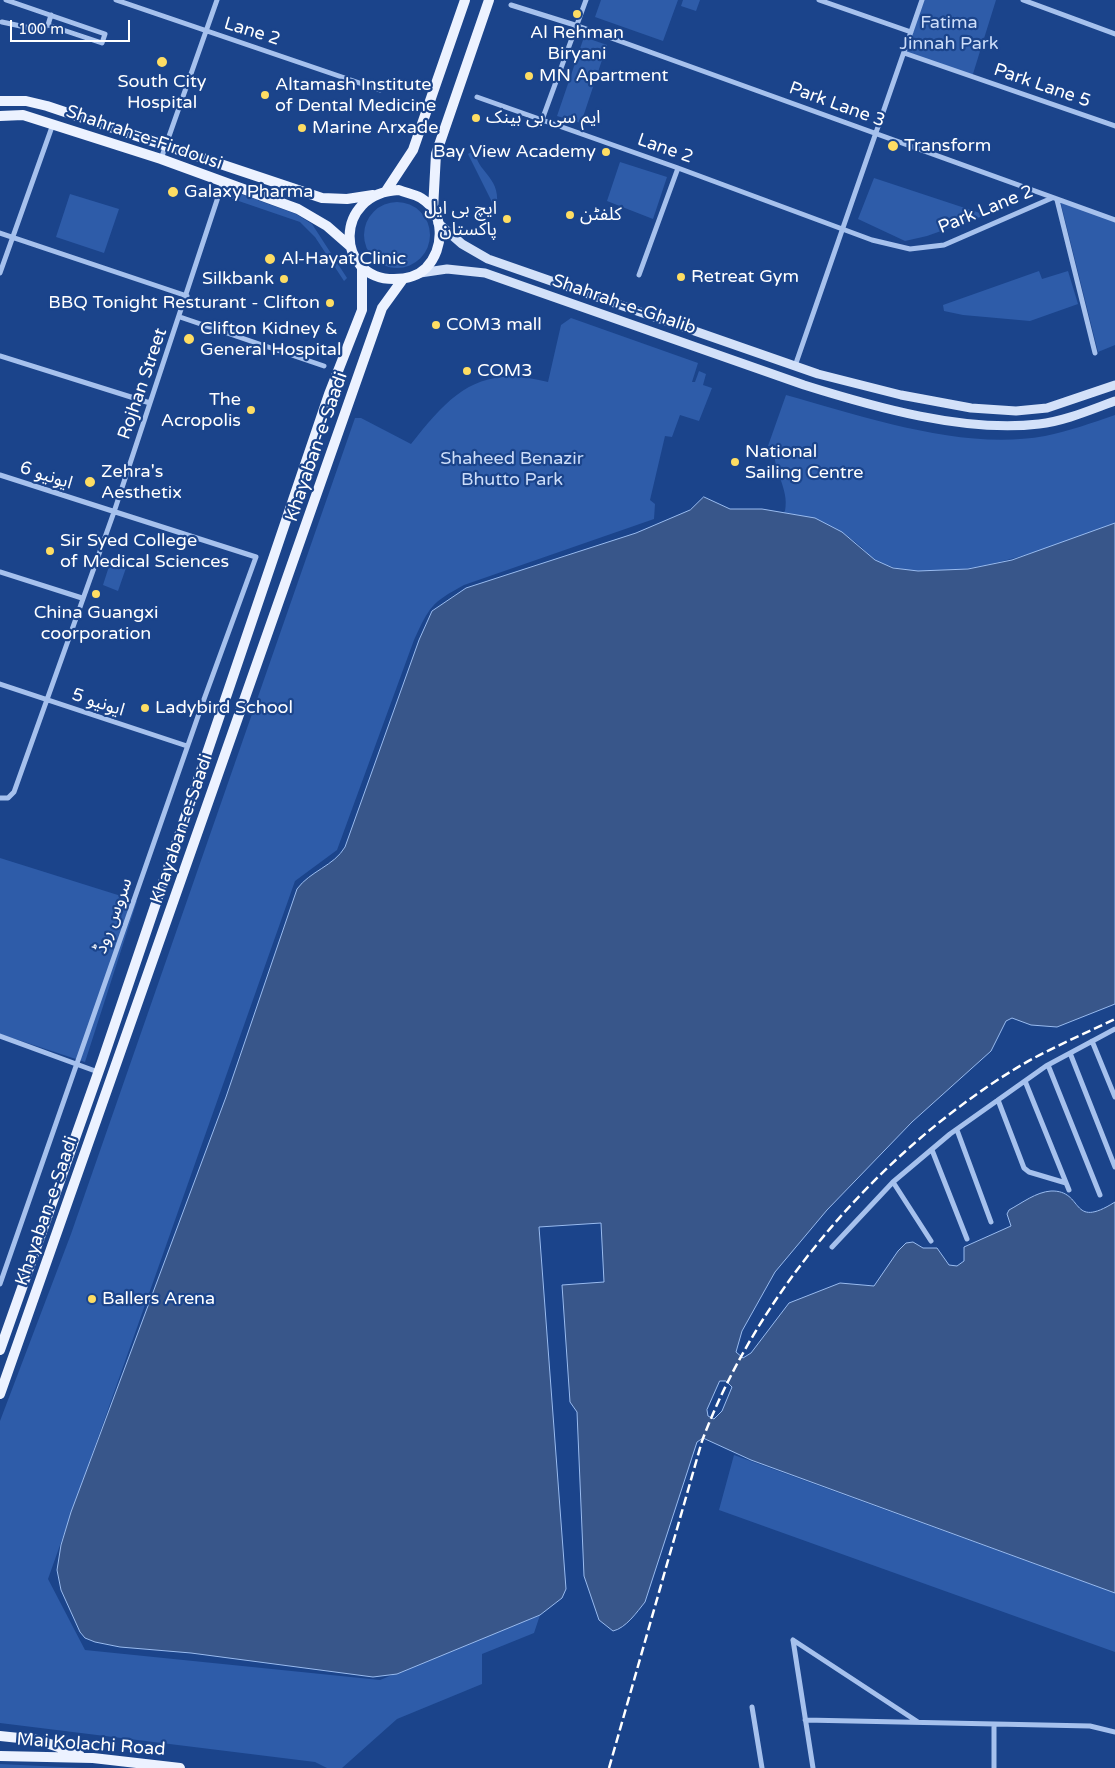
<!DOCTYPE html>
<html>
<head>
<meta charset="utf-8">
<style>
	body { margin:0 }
	#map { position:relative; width:1115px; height:1768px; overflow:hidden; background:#1b448b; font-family:"Varela Round",sans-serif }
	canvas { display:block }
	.scale { position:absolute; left:10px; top:20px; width:120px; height:22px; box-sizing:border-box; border:2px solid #fff; border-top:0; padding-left:6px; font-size:15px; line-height:18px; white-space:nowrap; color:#fff; -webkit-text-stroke:4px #1b448b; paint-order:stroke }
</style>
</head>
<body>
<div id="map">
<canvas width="1115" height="1768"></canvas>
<div class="scale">100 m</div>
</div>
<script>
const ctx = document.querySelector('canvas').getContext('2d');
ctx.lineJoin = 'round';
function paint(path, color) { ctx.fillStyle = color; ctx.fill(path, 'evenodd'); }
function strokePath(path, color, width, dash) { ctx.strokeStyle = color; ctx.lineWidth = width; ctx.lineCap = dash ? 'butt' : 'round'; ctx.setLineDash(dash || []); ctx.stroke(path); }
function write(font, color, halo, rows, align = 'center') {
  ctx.font = font + ' "Varela Round","Noto Sans Arabic",sans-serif'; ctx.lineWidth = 4.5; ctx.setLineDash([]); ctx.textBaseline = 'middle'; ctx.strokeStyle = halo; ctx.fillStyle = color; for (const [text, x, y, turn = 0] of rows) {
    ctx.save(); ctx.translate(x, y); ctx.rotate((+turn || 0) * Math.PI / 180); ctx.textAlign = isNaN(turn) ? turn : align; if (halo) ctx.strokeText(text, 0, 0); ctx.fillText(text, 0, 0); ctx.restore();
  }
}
const green = new Path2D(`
	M601,0h77l-15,41 -68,-24z
	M683,0h17l-4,11 -15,-5z
	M922,0h74l-24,77 -68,-24z
	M584,37l23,8 -26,78 -24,-7z
	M475,150c1,22 25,26 22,54l-3,2 -26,-52z
	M620,162l47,15 -14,42 -46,-18z
	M874,178l112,37 -59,21 -22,5 -47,-22z
	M230,190l66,24 16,10 35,54 -3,3 -29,-44 -15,-15 -73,-25 -1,-3z
	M70,194l49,15 -15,44 -48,-16z
	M1060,200l55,20v125l-17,7z
	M364 235a33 33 0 1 1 66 0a33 33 0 1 1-66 0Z
	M1039,271l3,8 26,-8 10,33 -48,17 -67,-6 -19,-4 -1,-6z
	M571,318l127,45 -6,19h3l4,-11 7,3 -3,11 9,3 -13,33 -19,-6 -8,22 -7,-1 -15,64 5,4 -1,15 -190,66c-33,18 -34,21 -50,55l-77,210 -42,31 -247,698 37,71 295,30 160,-65 -6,18 -52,21v30l-85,35 -55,49h-15l-12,-6 -315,-39v-302l71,-187 284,-816h6l50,26c40,-51 68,-80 137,-62l13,-57z
	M786,395c80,22 176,56 259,41 24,-5 47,-13 70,-21v108c-62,24 -172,68 -236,39 -8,-4 -13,-11 -20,-17 -23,-19 -47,-30 -76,-32l2,-2c5,-23 -14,-42 -10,-64l-7,-1z
	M111,560l16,5 -9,26 -15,-6z
	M0,858l137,43 -52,161 -85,-28z
	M734,1455l381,138v59l-396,-142z
	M0,1764l82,4h-82z`);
const water = new Path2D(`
	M704,497l26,12h32l53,9 27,14 33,28 18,8 25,3 50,-2 44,-9 103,-37v481l-58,23 -26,-2 -19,-7 -6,3 -15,30 -79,71 -85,88 -52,62 -33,59 -6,21 7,6 8,-5 38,-50 51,-20 34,3 24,-35 8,-8 7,-1 10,6h14l12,17 8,1 7,-5v-14l47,-21 -4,-12 2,-4c13,-7 27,-18 42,-19 34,-1 18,40 64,11v391l-364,-133 -48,-22 -6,4 -52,160c-8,10 -19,26 -32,29l-14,-11 -15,-44 -7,-164 -7,-10 -8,-117 42,-3 -3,-59 -62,4 27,362 -4,9 -22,17 -143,59 -24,3 -182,-24 -71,-6 -25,-5 -10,-4 -5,-6 -19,-42 -4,-20 4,-25 10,-33 155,-415 71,-208c13,-18 37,-23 48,-42l74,-207 13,-29 34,-23 170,-55 54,-23zM720,1381h6l6,6 -10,24 -8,8 -6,-3 -1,-6z`);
const minor = new Path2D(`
	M6,0l99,34 -3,9 -54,-18 3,-10
	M116,0l264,90
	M819,0l92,32
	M1023,0l92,34
	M511,5l67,21 537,194
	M2,22l37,8 9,-5
	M904,53l211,73
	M477,97l201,71 194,72 38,9 34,-4 108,-47
	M542,120l44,-120
	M161,159l56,-159
	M1057,200l38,153
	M0,233l187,63
	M0,273l53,-149
	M639,275l39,-107
	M180,317l144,49
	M0,356l150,47
	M795,366l127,-366
	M0,475l256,82 -53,145 -203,582
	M0,572l82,26
	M0,684l187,62
	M0,798h8l6,-6 100,-280 109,-330
	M0,1036l98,36
	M1092,1041l23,56
	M1070,1053l45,114
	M1048,1065l52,130
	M1025,1081l44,109
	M998,1100l26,68 5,4 37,11
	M957,1130l34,92
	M932,1150l35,89
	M893,1182l38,59
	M832,1247l61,-65 57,-48 96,-68 69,-37
	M793,1640l125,82
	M793,1640l20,128
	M752,1707l10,61
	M805,1720l285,6 25,6
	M994,1724v44`);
const secondary = new Path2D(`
	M438,223l24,21 26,15 330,115 83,21 70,13 45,3 31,-3 68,-23
	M420,273l27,-4 38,4 319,112c70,22 161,48 235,39 26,-3 51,-14 76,-23`);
const primary = new Path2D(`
	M0,101h26l21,5 275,92 25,1 26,-4
	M0,116l23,-1 138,44 137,50 29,17 24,21
	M399,190c7,3 15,4 22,8 24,15 24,50 5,70 -8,8 -21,11 -32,11 -59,0 -61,-86 5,-89z
	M386,191l27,-41 52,-150
	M433,209l3,-55 53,-154
	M0,1350l102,-288 227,-668 33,-84v-42
	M0,1394l382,-1086 21,-29
	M0,1736l38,4 41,14
	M0,1756l93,2 87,10`);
const rail = new Path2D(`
	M609,1768l93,-327c55,-147 175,-286 308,-369 33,-21 70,-36 105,-53`);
const markers = [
	[577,14,5,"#fedd63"],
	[162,62,6,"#fedd63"],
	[529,76,5,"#fedd63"],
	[265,95,5,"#fedd63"],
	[476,118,5,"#fedd63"],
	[302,128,5,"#fedd63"],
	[893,146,6,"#fedd63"],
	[606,152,5,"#fedd63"],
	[173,192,6,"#fedd63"],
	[570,215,5,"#fedd63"],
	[507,219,5,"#fedd63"],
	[270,259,6,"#fedd63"],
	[681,277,5,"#fedd63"],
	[284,279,5,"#fedd63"],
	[330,303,5,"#fedd63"],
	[436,325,5,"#fedd63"],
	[189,339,6,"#fedd63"],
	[467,371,5,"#fedd63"],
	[251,410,5,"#fedd63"],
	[735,462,5,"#fedd63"],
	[90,482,6,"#fedd63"],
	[50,551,5,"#fedd63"],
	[96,594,5,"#fedd63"],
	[145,708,5,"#fedd63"],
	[92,1299,5,"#fedd63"]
];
const parkNames = [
	["Fatima",949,23],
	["Jinnah Park",949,44],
	["Shaheed Benazir",512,459],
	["Bhutto Park",512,480]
];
const streetNames = [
	["Lane 2",252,32,17],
	["Park Lane 5",1042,86,19],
	["Park Lane 3",837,105,20],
	["Shahrah-e-Firdousi",144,138,19],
	["Lane 2",665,149,19],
	["Park Lane 2",986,210,-22],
	["Shahrah-e-Ghalib",624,305,19],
	["Rojhan Street",143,384,-71],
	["Khayaban-e-Saadi",317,447,-71],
	["ایونیو 6",46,476,18],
	["ایونیو 5",98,703,18],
	["Khayaban-e-Saadi",182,829,-71],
	["سروس روڈ",114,916,-70],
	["Khayaban-e-Saadi",47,1211,-71],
	["Mai Kolachi Road",91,1745,4]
];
const poiNames = [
	["Al Rehman",577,33,"center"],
	["Biryani",577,54,"center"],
	["MN Apartment",539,76],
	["South City",162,82,"center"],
	["Hospital",162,103,"center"],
	["Altamash Institute",275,85],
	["of Dental Medicine",275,106],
	["ایم سی بی بینک",486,118],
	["Marine Arxade",312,128],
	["Transform",904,146],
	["Bay View Academy",596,152,"right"],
	["Galaxy Pharma",184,192],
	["ایچ بی ایل",497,209,"right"],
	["پاکستان",497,230,"right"],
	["کلفٹن",580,215],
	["Al-Hayat Clinic",281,259],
	["Retreat Gym",691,277],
	["Silkbank",274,279,"right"],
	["BBQ Tonight Resturant - Clifton",320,303,"right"],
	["COM3 mall",446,325],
	["Clifton Kidney &",200,329],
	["General Hospital",200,350],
	["COM3",477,371],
	["The",241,400,"right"],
	["Acropolis",241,421,"right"],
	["National",745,452],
	["Sailing Centre",745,473],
	["Zehra's",101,472],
	["Aesthetix",101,493],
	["Sir Syed College",60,541],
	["of Medical Sciences",60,562],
	["China Guangxi",96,613,"center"],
	["coorporation",96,634,"center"],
	["Ladybird School",155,708],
	["Ballers Arena",102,1299]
];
paint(green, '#2e5ca9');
paint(water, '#38568a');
strokePath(water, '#99bbef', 1);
strokePath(minor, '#a6c1ed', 5);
strokePath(secondary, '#d3e1f9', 9);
strokePath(primary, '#ecf2ff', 10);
strokePath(rail, '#fff', 2.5, [9, 4]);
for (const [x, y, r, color] of markers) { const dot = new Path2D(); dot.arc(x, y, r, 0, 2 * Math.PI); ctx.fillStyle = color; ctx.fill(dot); strokePath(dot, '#1b448b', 2); }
write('18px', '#ccddf9', '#1b448b', parkNames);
write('18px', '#fff', '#1b448b', streetNames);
write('18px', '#fff', '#1b448b', poiNames, 'left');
</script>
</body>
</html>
